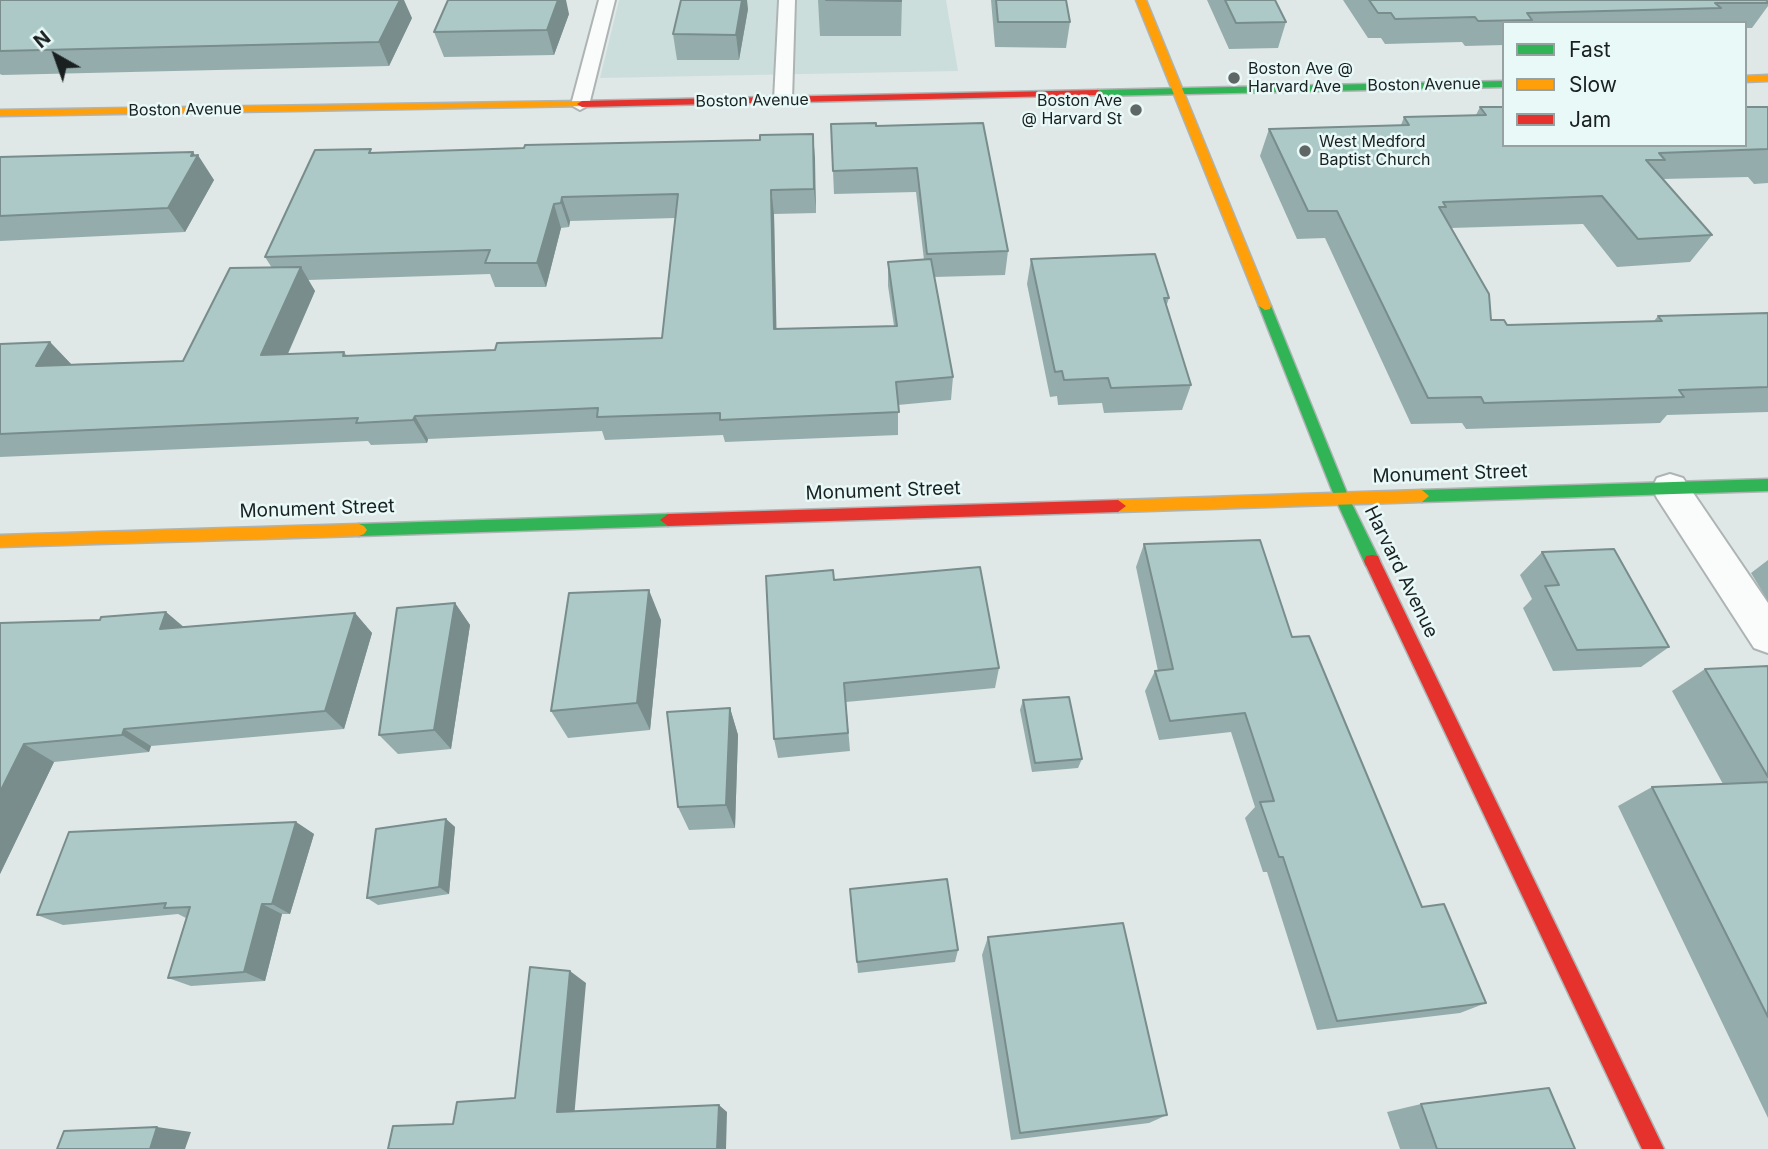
<!DOCTYPE html>
<html>
<head>
<meta charset="utf-8">
<style>
	body { margin:0 }
	#map { position:relative; width:1768px; height:1149px; overflow:hidden; background:#dfe8e7; font-family:Inter,sans-serif }
	canvas { display:block }
	.legend { position:absolute; left:1502px; top:21px; width:245px; height:126px; box-sizing:border-box; background:#e8f9f8; border:2px solid #96a2a2; margin:0; padding:9px 12px; list-style:none; font-size:21px; color:#1a2020 }
	.legend li { display:flex; align-items:center; gap:14px; height:35px }
	.legend b { width:35px; border:2px solid #96a2a2 }
	.north { position:absolute; left:21px; top:21px; width:70px; height:70px; -webkit-text-stroke:5px #e8f9f8; paint-order:stroke; rotate:320deg; font-size:19px; font-weight:700; line-height:28px; text-align:center; color:#1a2020 }
	.north::after { content:''; display:block; margin:auto; width:24px; height:32px; background:#1a2020; clip-path:polygon(50% 0,100% 100%,50% 72%,0 100%) }
</style>
</head>
<body>
<div id="map">
<canvas width="1768" height="1149"></canvas>
<ul class="legend">
<li><b style="height:9px;background:#30b455"></b>Fast</li>
<li><b style="height:9px;background:#ff9f0a"></b>Slow</li>
<li><b style="height:9px;background:#e5322d"></b>Jam</li>
</ul>
<div class="north">N</div>
</div>
<script>
const ctx = document.querySelector('canvas').getContext('2d');
ctx.lineJoin = 'round';
function paint(path, color) { ctx.fillStyle = color; ctx.fill(path, 'evenodd'); }
function strokePath(path, color, width, dash) { ctx.strokeStyle = color; ctx.lineWidth = width; ctx.lineCap = dash ? 'butt' : 'round'; ctx.setLineDash(dash || []); ctx.stroke(path); }
function write(font, color, halo, rows, align = 'center') {
  ctx.font = font + ' Inter,sans-serif'; ctx.lineWidth = 5; ctx.setLineDash([]); ctx.textBaseline = 'middle'; ctx.strokeStyle = halo; ctx.fillStyle = color; for (const [text, x, y, turn = 0] of rows) {
    ctx.save(); ctx.translate(x, y); ctx.rotate((+turn || 0) * Math.PI / 180); ctx.textAlign = isNaN(turn) ? turn : align; if (halo) ctx.strokeText(text, 0, 0); ctx.fillText(text, 0, 0); ctx.restore();
  }
}
const built = new Path2D(`
	M619,0h327l12,71 -358,7z`);
const lane = new Path2D(`
	M599,0h16l-26,105 -9,5 -9,-5z
	M779,0h16l-3,100 -9,5 -9,-5z`);
const street = new Path2D(`
	M1670,474l13,4 85,125v50l-14,-5 -97,-150 -5,-10 5,-10z`);
const fast = new Path2D(`
	M1504,81v6l-406,9 -5,-3 5,-3z
	M1265,302l6,4 78,192 31,63 -2,5h-12l-31,-68 -76,-192z
	M1768,479v12l-346,11 -7,-6 7,-6z
	M668,514l8,6 -8,6 -309,10 -5,-2 -3,-4 3,-4 5,-2z`);
const slow = new Path2D(`
	M1136,0h10l125,306 -1,3 -5,1 -6,-4z
	M1768,75v6l-23,1v-6z
	M582,101l4,1v4l-586,10v-6z
	M1422,490l7,6 -7,6 -304,10 -8,-6 8,-6z
	M359,524l5,2 3,4 -3,4 -5,2 -359,11v-12z`);
const jam = new Path2D(`
	M1098,90l5,3 -1,2 -520,12 -5,-3 5,-3z
	M1118,500l8,6 -8,6 -450,14 -8,-6 8,-6z
	M1372,555l6,1 2,5 284,588h-22l-278,-588 2,-5z`);
const wall = new Path2D(`
	M0,0l412,18 -23,48 -387,9 -2,-1z
	M818,0h84l-1,36h-81z
	M991,0h75l4,22 -4,26 -71,-1z
	M1207,0h68l11,22 -8,26 -49,1z
	M1343,0h423l2,2v4l-16,22h-7v-5h-241v22l-39,1 -3,-4 -77,2 -4,-6h-13z
	M748,9l-9,51h-62l-4,-26z
	M569,14l-15,41 -110,2 -10,-25z
	M1480,107l24,38 264,-38v76l-14,1 -6,-7 -85,2 49,56 -22,27 -73,5 -34,-43 -132,4 40,92 16,5 147,-4 4,-5 110,-3v99l-101,3 -7,8 -194,6 -4,-6 -51,1 -86,-186 -28,1 -37,-83 9,-27 132,-4 3,-8 72,-2z
	M831,124l45,2 132,125 -3,24 -71,2 19,100 -2,23 -53,5v30l-173,7 -2,-7 -118,5 -3,-9 -174,8 -1,4 -56,2 -3,-4 -368,16v-113l50,-2 21,22 112,-3 89,-93 -7,-11 108,-104 387,-13 53,-6 3,79 -42,1 2,115 118,-3 -6,-40v-24l36,-2 -8,-68 -82,2zM675,218l-13,120 -167,12 -148,6 -3,-4 -56,2 27,-63 -7,-11 182,-6 5,13h51l15,-59 8,-1 1,-6z
	M195,155l19,25 -29,52 -185,9v-84z
	M1031,259l138,39 -3,9 25,78 -9,25 -78,3 -2,-10 -44,2 -1,-9 -7,1 -23,-113z
	M1144,544l148,93 130,270 64,96 -26,10 -143,17 -50,-158h-4l-18,-54 10,-11 -24,-75 -72,8 -14,-49 10,-20h3l-22,-104z
	M1542,552l127,95 -28,20 -88,4 -30,-63 9,-9 -12,-24z
	M1768,560v41l-17,-28z
	M834,580l165,88 -4,20 -149,14 4,49 -72,7 -4,-19z
	M455,603l15,22 -19,124 -53,5 -19,-19z
	M166,612l18,15 171,-14 17,20 -28,96 -193,17 -2,6 -95,10 -54,112v-251l100,-3z
	M661,620l-11,110 -82,8 -17,-27z
	M1768,666v452l-150,-312 34,-19 71,-3 -51,-93 33,-22z
	M1023,700l59,59 -4,9 -46,4 -12,-62z
	M730,708l8,27 -3,93 -46,2 -11,-23z
	M446,819l9,8 -6,67 -71,11 -11,-7z
	M296,822l18,12 -24,80h-8l-17,67 -74,5 -23,-8 18,-60 -8,-4 -115,11 -26,-10z
	M850,889l108,61 -3,12 -97,11z
	M988,937l179,178 -18,8 -138,17 -29,-185z
	M1421,1104l154,45h-175l-13,-37z`);
const shadedWall = new Path2D(`
	M400,0h4l8,18 -23,48 -10,-24z
	M558,0h8l3,14 -15,41 -7,-25z
	M742,0h5l1,9 -9,51 -3,-25z
	M813,134l2,24 1,55 -2,-24z
	M193,152l4,6 1,-3 16,25 -29,52 -17,-24z
	M771,190l3,24 3,138 -3,-23z
	M562,197l8,24 -1,6 -8,-24z
	M554,204l7,24 -15,59 -9,-24z
	M301,267l14,24 -38,87 -16,-23z
	M50,342l22,23 -36,1z
	M415,416l13,23 -1,4 -14,-23z
	M649,590l12,30 -11,110 -13,-27z
	M455,603l15,22 -19,124 -17,-19z
	M166,612l23,20 -29,-3z
	M355,613l17,20 -28,96 -19,-18z
	M730,708l8,27 -3,93 -9,-23z
	M124,729l27,17 -2,6 -27,-17z
	M24,744l30,18 -54,112v-82z
	M446,819l9,8 -6,67 -10,-7z
	M296,822l18,12 -24,80 -18,-10z
	M262,904l20,10 -17,67 -21,-9z
	M570,971l16,12 -12,135 -17,-6z
	M719,1105l8,7 -1,37h-9z
	M157,1127l34,5 -6,17h-35z`);
const building = new Path2D(`
	M0,0h400l-21,42 -379,9z
	M448,0h110l-11,30 -113,2z
	M681,0h61l-6,35 -63,-1z
	M826,0h75v1z
	M996,0h70l4,22h-72z
	M1225,0h50l11,22 -50,1z
	M1369,0h397l2,2v1h-53l6,5 -194,5 5,7 -54,1 -3,-4 -80,2 -4,-6h-13z
	M1480,107h24v38h241v-38h23v42l-109,4 6,7h-19l66,75 -74,4 -36,-43 -159,6 3,5h-7l50,87 2,26h13l3,5 155,-4 -4,-5 110,-3v74l-89,3 5,7 -200,6 -3,-6 -53,1 -91,-187h-29l-39,-82 140,-4 -5,-8 82,-2z
	M876,123v3l107,-3 25,128 -81,3 -10,-86 -84,3 -2,-47z
	M813,134l1,55 -43,1 3,139 123,-3 -9,-64 43,-3 22,118 -57,5 3,30 -179,8v-7l-123,4 1,-9 -183,8 -2,4 -57,3 2,-5 -358,16v-90l50,-2 -14,24 147,-5 47,-93 71,-1 -40,88 83,-3 -1,4 152,-6 2,-7 165,-5 16,-144 -116,3 -1,6 -7,1 -17,59h-52l5,-13 -225,7 50,-107 56,-1 -2,4 155,-5 1,-3 235,-5v-5z
	M193,152l-2,4 7,-1 -30,53 -168,8v-59z
	M1155,254l14,44h-5l27,87 -80,3 -3,-10 -44,2 -2,-9 -7,1 -24,-113z
	M1260,540l32,97 17,-1 113,271 22,-3 42,99 -149,18 -54,-164h-4l-19,-55 14,-1 -29,-88 -75,8 -15,-50 18,-2 -29,-125z
	M1614,549l55,98 -92,3 -32,-64 14,-1 -17,-33z
	M980,567l19,101 -155,15 4,50 -74,6 -8,-163 67,-6 1,10z
	M649,590l-12,113 -86,8 18,-118z
	M455,603l-21,127 -55,5 18,-127z
	M166,612l-6,17 195,-16 -30,98 -201,18 -2,6 -98,9 -24,48v-169l100,-3 1,-3z
	M1768,666v111l-63,-108z
	M1069,697l13,62 -47,4 -12,-63z
	M730,708l-4,97 -48,2 -11,-95z
	M1768,782v235l-116,-230z
	M446,819l-7,68 -72,11 9,-69z
	M296,822l-24,82h-10l-18,68 -76,6 22,-71 -26,1 2,-5 -129,12 32,-83z
	M947,879l11,71 -101,12 -7,-73z
	M1123,923l44,192 -147,18 -32,-196z
	M530,967l40,4 -13,141 162,-7 -2,44h-329l5,-23 60,-2 4,-22 58,-4z
	M1549,1088l26,61h-138l-16,-45z
	M157,1127l-7,22h-93l7,-18z`);
const markers = [
	[1234,78,7,"#5f6666"],
	[1136,110,7,"#5f6666"],
	[1305,151,7,"#5f6666"]
];
const farPoinames = [
	["Boston Ave @",1248,69],
	["Harvard Ave",1248,87],
	["Boston Ave",1122,101,"right"],
	["@ Harvard St",1122,119,"right"],
	["West Medford",1319,142],
	["Baptist Church",1319,160]
];
const farStreetnames = [
	["Boston Avenue",1424,85,-1],
	["Boston Avenue",752,101,-1],
	["Boston Avenue",185,110,-1]
];
const streetNames = [
	["Monument Street",1450,474,-2],
	["Monument Street",883,491,-2],
	["Monument Street",317,509,-2],
	["Harvard Avenue",1401,572,64]
];
paint(built, '#ccdedc');
strokePath(lane, '#adb4b3', 4);
strokePath(street, '#adb4b3', 4);
strokePath(fast, '#adb4b3', 3);
strokePath(slow, '#adb4b3', 3);
strokePath(jam, '#adb4b3', 3);
paint(lane, '#fafcfb');
paint(street, '#fafcfb');
paint(fast, '#30b455');
paint(slow, '#ff9f0a');
paint(jam, '#e5322d');
paint(wall, '#94adac');
paint(shadedWall, '#788d8c');
paint(building, '#acc9c8');
strokePath(building, '#788d8c', 2);
for (const [x, y, r, color] of markers) { const dot = new Path2D(); dot.arc(x, y, r, 0, 2 * Math.PI); ctx.fillStyle = color; ctx.fill(dot); strokePath(dot, '#e8f9f8', 2.5); }
write('16px', '#1a2020', '#e8f9f8', farPoinames, 'left');
write('16px', '#1a2020', '#e8f9f8', farStreetnames);
write('19px', '#1a2020', '#e8f9f8', streetNames);
</script>
</body>
</html>
